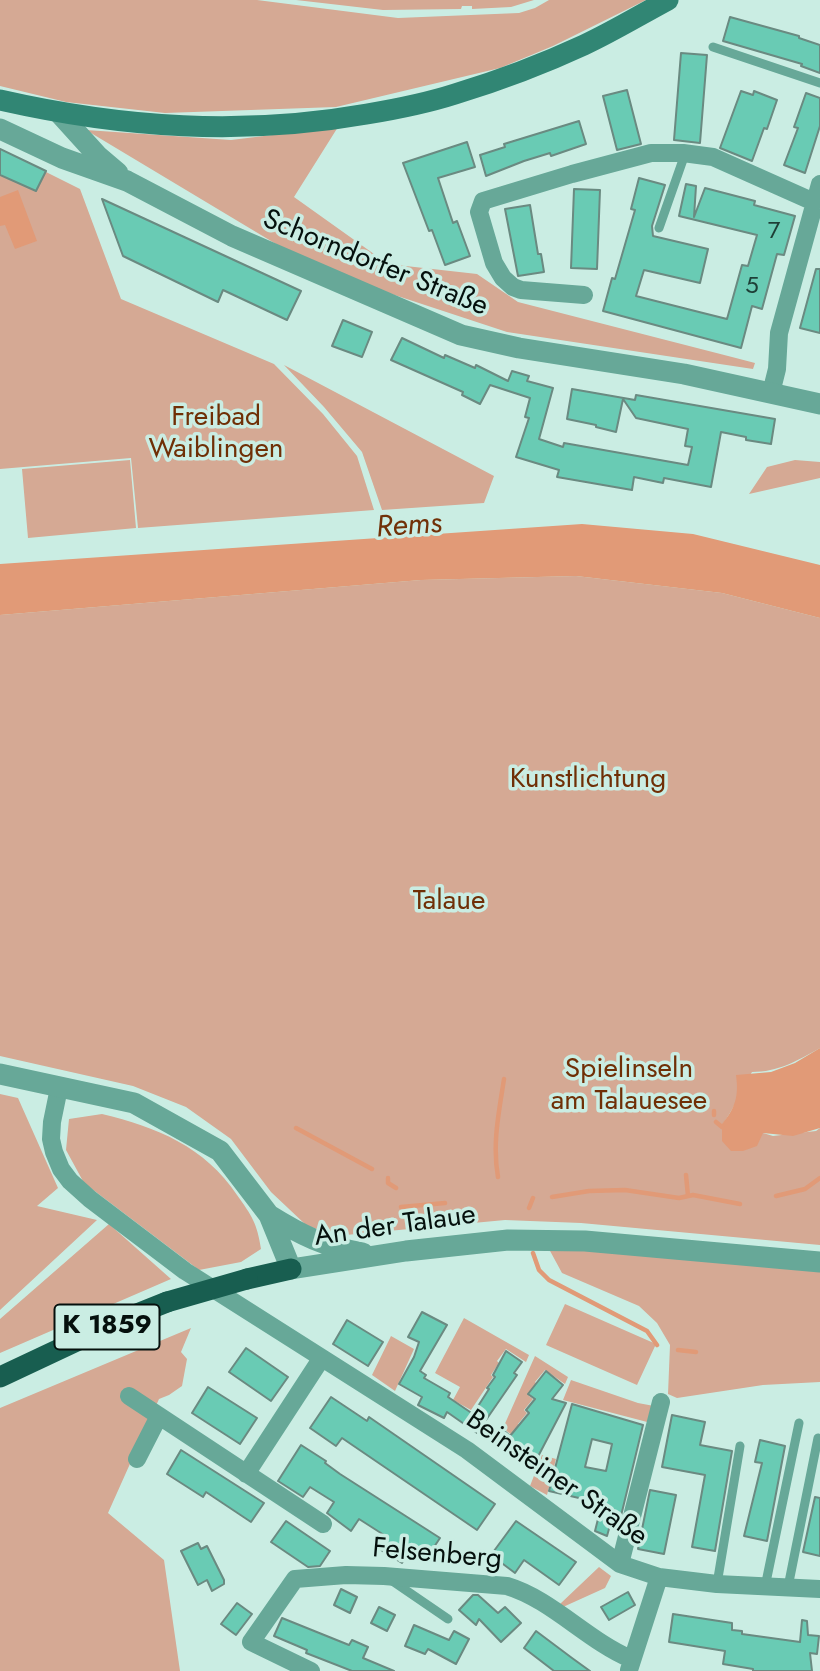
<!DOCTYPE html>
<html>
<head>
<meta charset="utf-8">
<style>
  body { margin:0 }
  canvas { display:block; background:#caede3 }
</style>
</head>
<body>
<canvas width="820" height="1671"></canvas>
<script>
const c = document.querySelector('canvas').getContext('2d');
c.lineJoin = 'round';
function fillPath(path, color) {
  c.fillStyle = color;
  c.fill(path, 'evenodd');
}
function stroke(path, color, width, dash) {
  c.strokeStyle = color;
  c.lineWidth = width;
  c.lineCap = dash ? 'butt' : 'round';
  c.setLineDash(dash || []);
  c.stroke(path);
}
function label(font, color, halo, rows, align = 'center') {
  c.font = font + ' Jost,sans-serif';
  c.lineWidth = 7;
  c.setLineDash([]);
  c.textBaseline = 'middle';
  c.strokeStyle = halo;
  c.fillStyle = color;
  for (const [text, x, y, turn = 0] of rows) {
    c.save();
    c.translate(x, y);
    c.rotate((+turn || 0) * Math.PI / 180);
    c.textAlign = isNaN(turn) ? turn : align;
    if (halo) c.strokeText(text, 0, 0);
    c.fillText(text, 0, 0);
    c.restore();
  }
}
const green = new Path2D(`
  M0,0H257L398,18L519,13L535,8L549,0H646L553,46L500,68L336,107L165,113L66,102L0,86Z
  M296,0H534L511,7L472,9V6H462L461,9L383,10Z
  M338,127L294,197L388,264L477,274L518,302L732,357L755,363L753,369L507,332L349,280L276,244L86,130L231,140Z
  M0,149L80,189L121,299L274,364L323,414L357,456L374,510L138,528L131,458L0,469Z
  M284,365L494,476L484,503L382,510L362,452L324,407Z
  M130,460L136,528L28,538L22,469Z
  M795,460L820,462V478L749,494L767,467Z
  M576,576L722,593L820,618V1048C797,1061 778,1072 752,1072C740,1090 735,1108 722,1125V1141L763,1133L773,1136L816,1131L820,1128V1245L581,1223L505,1220L335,1236L306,1225L271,1192L231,1139L186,1107L133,1086L0,1056V615L421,580Z
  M0,1094L18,1098L58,1188L37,1206L97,1220L0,1310Z
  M102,1114C157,1127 205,1147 237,1195C252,1216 257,1223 261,1249L241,1262L199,1270L84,1183L66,1150L69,1119Z
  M109,1224L171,1279L0,1353V1319Z
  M549,1249L600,1250L820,1272V1382L763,1385L677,1398L668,1394L670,1345L657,1323L639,1306L562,1273Z
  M565,1304L656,1344L637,1385L546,1345Z
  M464,1318L529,1355L526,1362L506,1349L497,1361L499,1363L491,1375L493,1377L471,1410L453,1400L460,1387L435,1373Z
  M191,1328L181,1352L187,1359L182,1386L169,1395L159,1399L108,1513L164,1560L180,1671H0V1408Z
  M391,1336L414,1349L395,1391L372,1375Z
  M535,1356L568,1377L565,1384L545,1370L535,1382L538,1386L529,1396L533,1399L524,1410L527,1413L518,1424L522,1427L514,1437L503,1428Z
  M571,1380L638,1403L654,1406L651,1423L563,1400Z
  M542,1455L556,1459L547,1495L530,1486Z
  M599,1567L611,1576L605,1588L563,1607L560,1604Z`);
const water = new Path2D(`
  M18,190L37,241L15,249L5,225L0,226V197Z
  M582,524L693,534L820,565V618L722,593L576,576L421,580L0,615V564Z
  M820,1048V1128L793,1136L763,1133L757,1146L743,1151H731L722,1141V1124C735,1108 739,1097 736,1075L771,1072L795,1063Z`);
const stream = new Path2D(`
  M714,1115V1111
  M716,1122L722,1127
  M296,1128L372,1169
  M686,1175L688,1196
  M498,1177C492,1144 499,1112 504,1079
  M388,1178V1183L396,1188
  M776,1196L805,1189L820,1178
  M552,1197L589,1191L625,1190L679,1198L693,1195L740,1204
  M401,1207L445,1203
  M529,1208L533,1198
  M533,1253L539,1270L549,1280L647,1331L657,1345
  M678,1350L696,1352`);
const building = new Path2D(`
  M730,17L799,36V38L820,45V73L801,66L802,64L723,41Z
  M681,53L707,55L700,143L674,140Z
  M627,90L641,144L617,150L603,96Z
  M741,91L753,95L754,91L777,100L767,129L764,128L752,161L720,148Z
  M806,93L820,98V126L805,173L784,165L798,128L794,127Z
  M579,121L586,144L551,156L550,153L524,161L486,176L480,155L505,147L504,144Z
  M467,142L475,167L438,178L453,223L457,221L470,256L445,265L432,230L429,231L403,163Z
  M0,149L46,171L36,191L0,175Z
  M639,178L665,185L652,226L653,236L708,249L700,283L644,270L636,296L699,312L727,319L742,265L748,266L757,235L679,216L686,184L696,186L694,217L705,188L755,201L754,205L795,216L784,255L777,254L762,309L752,306L741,348L603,311L612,278L615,279L635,210L631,209Z
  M574,189L600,190L597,269L571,268Z
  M102,199L301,291L287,320L223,290L218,302L123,256Z
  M530,205L538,254H541L544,272L518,276L505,209Z
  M816,269H820V333L800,328Z
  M343,320L372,332L362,357L332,346Z
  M402,338L444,358L445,355L475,368L476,365L508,381L512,371L529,376L527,381L553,388L539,439L563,447L564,443L688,465L692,447L685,446L688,429L636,418L623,399L616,432L596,427V425L567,419L572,389L635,400L636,395L775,419L771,444L746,440V437L721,432L711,487L664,478L663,483L634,477L632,490L557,477L559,470L516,457L529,418L525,417L530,398L490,385L480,404L462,395L463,392L391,360Z
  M422,1312L447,1325L420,1371L426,1375L424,1378L450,1393L448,1397L473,1414L489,1389L487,1388L495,1377L493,1375L506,1351L522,1362L514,1373L517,1375L477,1433L447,1412L444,1418L418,1405L422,1397L399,1384L414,1357L419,1342L408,1337Z
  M347,1320L383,1342L368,1366L333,1344Z
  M246,1348L288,1377L271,1401L229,1372Z
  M546,1371L563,1385L552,1399L566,1403L532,1468L492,1439L501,1428L510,1436L529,1413L526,1410L535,1399L528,1394Z
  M208,1387L257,1418L240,1444L192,1413Z
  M331,1397L367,1421L369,1417L495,1504L477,1530L342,1438L336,1446L310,1428Z
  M572,1404L643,1425L620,1520L612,1518L607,1536L595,1531L599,1515L593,1514L596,1502L549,1491ZM592,1439L612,1444L606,1471L585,1467Z
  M672,1415L705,1422L700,1445L732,1451L715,1551L692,1547L705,1475L662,1467Z
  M760,1440L785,1446L767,1541L744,1536L762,1463L755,1462Z
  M301,1445L326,1461L325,1463L340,1474L440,1538L432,1550L428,1548L422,1559L410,1551L402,1563L376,1547L384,1535L359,1519L351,1531L327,1513L334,1502L310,1487L303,1497L278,1481Z
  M181,1450L264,1503L251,1522L206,1492L203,1497L167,1474Z
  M650,1490L676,1495L664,1554L638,1549Z
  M815,1497L820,1498V1556L803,1552Z
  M286,1521L330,1551L320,1566L308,1567L271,1542Z
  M516,1521L576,1562L559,1585L524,1560L515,1573L491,1555Z
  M198,1543L201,1549L207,1546L224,1580V1584L212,1591L207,1580L198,1585L181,1551Z
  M341,1589L357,1597L350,1613L334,1605Z
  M628,1592L635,1605L609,1620L601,1607Z
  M473,1595H478L498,1613L505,1607L521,1623L501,1642L479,1619L476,1625L459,1610Z
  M237,1603L252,1614L236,1635L221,1624Z
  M379,1607L395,1615L387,1631L371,1623Z
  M673,1614L732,1623V1630L742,1631V1634L800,1642L802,1620L807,1621L808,1635L819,1636L817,1654L810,1653L812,1671H753V1669L723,1664L725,1651L669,1642Z
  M282,1618L349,1645L352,1640L368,1647L363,1658L394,1671H352L306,1653L307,1650L274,1636Z
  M414,1625L449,1640L454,1631L469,1639L456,1664L428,1649L425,1654L405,1646Z
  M536,1631L572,1658L590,1671H554L524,1648Z`);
const service = new Path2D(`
  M713,47L820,83
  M659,228L685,154
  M391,1580L448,1619
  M717,1584L740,1446
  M765,1587L799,1423
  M788,1587L818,1438`);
const minor = new Path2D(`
  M584,295L521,290L513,287L503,278L494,263L479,212L483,201L572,174L651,153H683L713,157L814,202
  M771,393L777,369L779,333L820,184
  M59,1088L52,1122L51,1139L54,1152L61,1169L70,1181L90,1199L185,1271L467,1450L620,1564L659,1577L717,1584L820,1589
  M129,1396L323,1524
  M137,1459L159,1416
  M246,1474L321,1359
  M620,1564L661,1402
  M629,1670L659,1577
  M311,1671L251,1642L295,1579L346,1575L384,1576L507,1586C551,1599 588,1641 631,1659`);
const tertiary = new Path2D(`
  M59,113L98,156L118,173
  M0,129L62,158L127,181L232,236L461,335L519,348L684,374L820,404
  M0,1074L134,1103L220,1151L269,1215L291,1269L406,1251L508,1240L585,1241L820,1262
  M269,1215C301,1235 325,1247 363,1253`);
const secondary = new Path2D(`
  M0,100C123,128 243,136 367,114C397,109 427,103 455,94C498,81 543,64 584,45C612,32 640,15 668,0`);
const trunk = new Path2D(`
  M247,1279L291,1269
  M0,1377L117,1322L167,1302`);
const trunkBridge = new Path2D(`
  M167,1302L247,1279`);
const numberNames = [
  ["7",774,232],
  ["5",752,287]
];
const shields = [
  [107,1327,105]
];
const shieldNames = [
  ["K 1859",107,1327]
];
const streetNames = [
  ["Schorndorfer Straße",375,264,22],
  ["An der Talaue",395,1227,-8],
  ["Beinsteiner Straße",556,1479,35],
  ["Felsenberg",437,1555,5]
];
const parkNames = [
  ["Freibad",216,418],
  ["Waiblingen",216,450],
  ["Kunstlichtung",588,780],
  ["Talaue",449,902],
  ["Spielinseln",629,1070],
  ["am Talauesee",629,1102]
];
const waterNames = [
  ["Rems",409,527,-4]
];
fillPath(green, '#d5a994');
fillPath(water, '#e19a77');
stroke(stream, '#e19a77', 4.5);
fillPath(building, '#69cbb4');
stroke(building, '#6a8a81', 2);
stroke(service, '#67a898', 9);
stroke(minor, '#67a898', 18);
stroke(tertiary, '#67a898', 21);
stroke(secondary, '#318674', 21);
stroke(trunk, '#185e50', 21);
stroke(trunkBridge, '#185e50', 21);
label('24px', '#1e3f37', null, numberNames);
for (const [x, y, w] of shields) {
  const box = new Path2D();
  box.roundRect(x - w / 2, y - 22.5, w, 45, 5);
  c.fillStyle = '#caede3';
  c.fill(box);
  stroke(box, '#05100d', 2);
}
label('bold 26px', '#05100d', null, shieldNames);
label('28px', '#05100d', '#caede3', streetNames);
label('28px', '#6f2f06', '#caede3', parkNames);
label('italic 30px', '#713108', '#caede3', waterNames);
</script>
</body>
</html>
